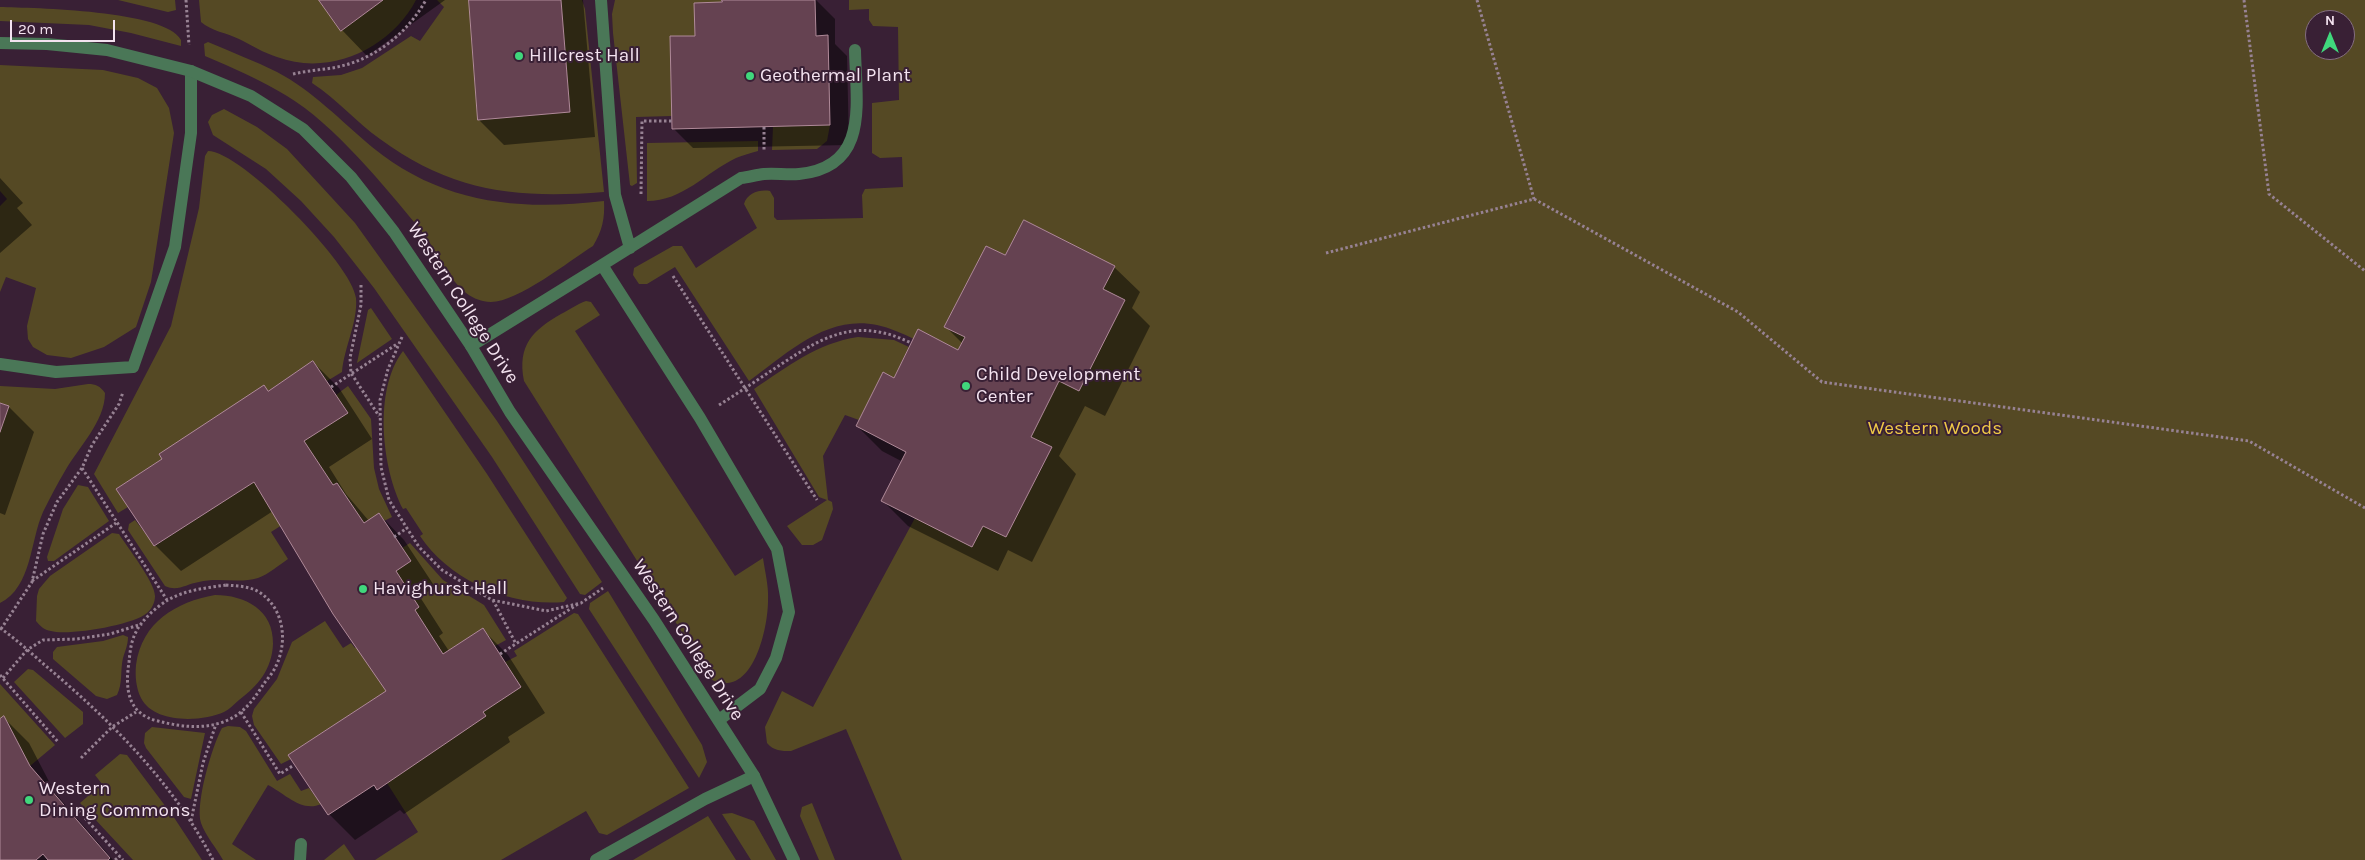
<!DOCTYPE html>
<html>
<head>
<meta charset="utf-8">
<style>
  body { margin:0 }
  #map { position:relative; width:2365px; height:860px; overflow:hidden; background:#392035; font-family:Karla,sans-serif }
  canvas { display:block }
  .north { position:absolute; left:2305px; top:10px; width:50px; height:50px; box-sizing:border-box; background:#392035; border:1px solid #846e80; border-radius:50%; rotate:0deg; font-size:14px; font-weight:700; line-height:20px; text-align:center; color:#f4e3f0 }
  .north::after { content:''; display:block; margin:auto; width:18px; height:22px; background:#40d77c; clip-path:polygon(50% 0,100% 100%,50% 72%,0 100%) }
  .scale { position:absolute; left:10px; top:20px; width:105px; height:22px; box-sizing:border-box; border:2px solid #f4e3f0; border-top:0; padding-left:6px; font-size:15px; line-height:18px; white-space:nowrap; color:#f4e3f0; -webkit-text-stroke:4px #392035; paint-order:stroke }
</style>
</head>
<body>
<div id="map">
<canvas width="2365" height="860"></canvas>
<div class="north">N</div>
<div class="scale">20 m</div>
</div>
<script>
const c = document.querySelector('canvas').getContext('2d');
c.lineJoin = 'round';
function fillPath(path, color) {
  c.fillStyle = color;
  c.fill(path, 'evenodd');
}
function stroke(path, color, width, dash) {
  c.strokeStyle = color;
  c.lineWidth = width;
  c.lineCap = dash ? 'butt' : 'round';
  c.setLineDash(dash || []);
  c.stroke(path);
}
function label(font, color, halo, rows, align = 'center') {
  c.font = font + ' Karla,sans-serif';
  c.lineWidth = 4;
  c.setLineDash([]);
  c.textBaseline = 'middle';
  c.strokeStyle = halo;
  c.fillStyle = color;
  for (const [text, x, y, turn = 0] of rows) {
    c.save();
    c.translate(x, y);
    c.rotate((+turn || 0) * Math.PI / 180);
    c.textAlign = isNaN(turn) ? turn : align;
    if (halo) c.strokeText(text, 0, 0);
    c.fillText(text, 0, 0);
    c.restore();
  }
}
const green = new Path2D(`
  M118,0H175L176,10L168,12Z
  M199,0H319L341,31L383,0H416C391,48 330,77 277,57C264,53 251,45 239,39C227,33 211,31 201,22Z
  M437,0H469L478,120L570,112L561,0H582L585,9L604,192C517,199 452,192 380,139C356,122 338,100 312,83L313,77L341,75L362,68L411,36L420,41L444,7Z
  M615,0H722L695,36H670L672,116L636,117L637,183L632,186L630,185L613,33L612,14Z
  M849,0H2365V860H902L846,729L791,751C781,751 774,751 767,743L765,727L782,691L813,707L915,518L983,526L1006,537L1052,448L1031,437L1059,381L1079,391L1125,300L1103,289L1115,266L1024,220L1005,255L986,246L944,327L965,337L958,350L918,329L914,339C902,333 890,328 877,325C827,314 786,354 749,381L675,267L647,284H639L633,275L634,268L673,246H682L696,268L757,228L744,204C747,193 760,189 770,191L774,198V217L777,220L863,218L862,195L865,189L903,187L902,157L880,158L872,153V103L899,100L898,27L873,26L869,20V9L849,10ZM2315,20H2345V50H2315Z
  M0,7C33,8 166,10 181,40V46L131,33L89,25L0,21Z
  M208,42C231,52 255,61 277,72C313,91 341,121 372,147C442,204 519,211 604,201C605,219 602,231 593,246C569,261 518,302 491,302C454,301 441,254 420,229C385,187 334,124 287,96C261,80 233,68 205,56L204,44Z
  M0,65L103,70L138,78L157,88L169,108L174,133L151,282L136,327L104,347L71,358L47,355L33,347L28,339L27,326L36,288L6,277L0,292V206L7,199L0,191Z
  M224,109L257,127L287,149L355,223L497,421L602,582L585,595L580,594L492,457L374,288L334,237L301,201L266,169L213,135L208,122L212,115Z
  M830,125L827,141L817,149L772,150L773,126Z
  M758,141V151C751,153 743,155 736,158C705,173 683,201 647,201V143Z
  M208,151C241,151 353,265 356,298C358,322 344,348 342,372L327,381L313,361L268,391L159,454L162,459L116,489L128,507L118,513L94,474L171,326L199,208L205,156Z
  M586,301L591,302L600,315L575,331L735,576L763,558C765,572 769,587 768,601C768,628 753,699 712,680L524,381C517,345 533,330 561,314C569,310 577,304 586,301Z
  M371,308L392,339L357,363L368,310Z
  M858,337L894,340L909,347L894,378L883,372L859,420L845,415L823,456L828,500L832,502L833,509L822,540L813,545H802L787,526L827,500L819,497L754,389C787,367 817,343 858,337Z
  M403,351L487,474L567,598L564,602C511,607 450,581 420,536L423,534L406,508L403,509C382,469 373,390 403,351Z
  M88,384C96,384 100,386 105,393C105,422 78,448 65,471C57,484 50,498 43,512C30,541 32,587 0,603V432L9,406L0,403V386L55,389Z
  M348,386L371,419L374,468L379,489L392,517L384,521L379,513L364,523L337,483L333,485L304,441L348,413L336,395Z
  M254,482L282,525L271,532L288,559C279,565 269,574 258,578C239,584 218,577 199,582C186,584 178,592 165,586L128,530L129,524L135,520L155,546Z
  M78,485L88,487L109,521L54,561H48L47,557L63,509Z
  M112,533L119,534C127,547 155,582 155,596C155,602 152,609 147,613C134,625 68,636 51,631C44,630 40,626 36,621L37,596L39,589L50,576Z
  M410,543L443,580L484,605L506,640L495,646L483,628L443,654L415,610L419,607L396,571L411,561L402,548Z
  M608,591L702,745L707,762L699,778L589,609L590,603Z
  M215,595C245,595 274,610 273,644C272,669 258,686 239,700C234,704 230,709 224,712C202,722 154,724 141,698C136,688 135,676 136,665C142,622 176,602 215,595Z
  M574,613L578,614L689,788L607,835L599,833L586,811L501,860H375L418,832L387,783L486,716L483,712L521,687L505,662L517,656L514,651Z
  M325,621L343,648L351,643L355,648L357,647L386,691L288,755L291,759L281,764L254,725L252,716L254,709L277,679L292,642Z
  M123,635L128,637C128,645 125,651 123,658C120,671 123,683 117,695L107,699L96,696L53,659V652L57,647L103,641Z
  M28,669L33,670L83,712V724L65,738L14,682Z
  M0,684L55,745L30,766L4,717L0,719Z
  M228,726L240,727L246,731L277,781L290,774L301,791L309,788L321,804C302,813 284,793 268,785L232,844L256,860H223C217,849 205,835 201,823C195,804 212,746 222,728Z
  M152,727L205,733L191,799L184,797L146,748L144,743L145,733Z
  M120,754L127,755L175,819L202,860H133L80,803L102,784L95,775Z
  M812,803L835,860H819L800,816L802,807Z
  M732,813L754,821L776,860H751L722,814Z
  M708,816L736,860H633Z
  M344,844L355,860H324Z`);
const shadow = new Path2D(`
  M321,0H445L367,56L342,30Z
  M471,0H583L595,137L504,145L479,120Z
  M724,0H816L835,19V44L847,56L849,145L693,148L673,128L696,37L724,4Z
  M0,178L23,203L17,208L32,225L0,253Z
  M1006,257L1114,267L1140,292L1132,308L1150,326L1105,416L1085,406L1059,456L1076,474L1032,562L1008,550L998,571L908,526L883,501L903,462L882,451L857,426L894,379L959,351L963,344L946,327Z
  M313,362L339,388L372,439L329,467L346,494L369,521L379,514L404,540L435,587L420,597L443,633L439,636L449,651L483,630L508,655L545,713L508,737L510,742L404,814L400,810L355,840L329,814L289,755L388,691L273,511L181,571L155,545L118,490Z
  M0,404L9,407L34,432L5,515L0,513Z
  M4,718L29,743L55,793L113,860H0V721Z`);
const building = new Path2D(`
  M319,0H383L341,31Z
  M469,0H561L570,112L478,120Z
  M722,0H815L816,36L828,35L830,125L672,129L670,36H695L694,3L722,2Z
  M1024,220L1115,266L1103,289L1125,300L1079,391L1059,381L1031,437L1052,447L1006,537L983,526L972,547L881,501L906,452L856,426L883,372L894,378L918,329L958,350L965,337L944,327L986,246L1005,255Z
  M313,361L348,413L304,441L333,485L337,483L364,523L379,513L411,561L396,571L419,607L415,610L443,654L483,628L521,687L483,712L486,716L377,790L374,785L328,815L288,755L386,691L333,614L254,482L154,546L116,489L162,459L159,454L264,385L268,391Z
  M0,403L9,406L0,432Z
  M4,716L30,766L110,858L108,860H48L43,854L36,860H0V719Z`);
const path = new Path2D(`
  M186,0L189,45
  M1477,0L1534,199
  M2244,0L2269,194L2365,271
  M293,74C306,71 319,70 332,68C373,61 406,35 426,0
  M764,127V151
  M641,194L642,121H672
  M1326,253L1534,199L1738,312L1822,382L2249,441L2365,508
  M673,276L817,500
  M361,285V305L350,358L351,373L379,416
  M402,337L388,369L380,400L381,467L389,500L419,547L442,570L492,600L546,611L581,603L603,588
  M331,387L397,344
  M719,405C740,392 760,378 780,365C825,335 858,317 911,343
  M82,468L167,600
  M394,537L407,528
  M32,581L116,523
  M226,585C237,586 249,586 259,592C284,608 288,641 276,666C273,673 267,679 263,685C254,699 244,713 228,720C206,730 181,727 158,721C127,714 125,688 129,662C130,652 131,641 136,632C141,621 156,607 168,600C185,590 206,588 226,585Z
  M493,600L516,644
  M0,628C19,641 36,658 53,672C116,726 175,786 213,860
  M1,629L32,582L43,534L57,502L82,468L92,445L119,404L123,392
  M500,654L578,604
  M0,675L59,743
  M3,678L27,650L43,640L77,639L110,634L142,624
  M241,712L280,774L294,765
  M81,758L112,727L136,712
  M75,807L123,860
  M191,821L203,763L216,724
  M115,860L120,856`);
const service = new Path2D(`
  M601,0L615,195L630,248
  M602,265L741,178C749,177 756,175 764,174C775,173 787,175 799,174C870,167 856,103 855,50
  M471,346L602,265L700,418L777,549L789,612L776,658L760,689L719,720
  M0,364L56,372L133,367L175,247L191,133V71
  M300,860L301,844
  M596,860L705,799L754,776`);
const tertiary = new Path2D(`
  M0,43L47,44L107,50L191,71L251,96L303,129L351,177L394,232L471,346L510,412L654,620L754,776L794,860`);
const markers = [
  [519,56,5,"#40d77c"],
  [750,76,5,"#40d77c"],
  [966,386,5,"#40d77c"],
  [363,589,5,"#40d77c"],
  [29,800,5,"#40d77c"]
];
const poiNames = [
  ["Hillcrest Hall",529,56],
  ["Geothermal Plant",760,76],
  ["Child Development",976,375],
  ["Center",976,397],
  ["Havighurst Hall",373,589],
  ["Western",39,789],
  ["Dining Commons",39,811]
];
const streetNames = [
  ["Western College Drive",463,303,57],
  ["Western College Drive",688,640,57]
];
const parkNames = [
  ["Western Woods",1935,429]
];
fillPath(green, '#554924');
fillPath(shadow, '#0007');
fillPath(building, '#654251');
stroke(building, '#b08a99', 1);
stroke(path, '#978293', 3, [2.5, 2.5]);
stroke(service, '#4a7757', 12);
stroke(tertiary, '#4a7757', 12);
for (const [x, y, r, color] of markers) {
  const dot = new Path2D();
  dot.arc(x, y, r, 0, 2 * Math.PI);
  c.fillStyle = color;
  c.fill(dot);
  stroke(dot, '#392035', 2);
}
label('19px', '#f4e3f0', '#392035', poiNames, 'left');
label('19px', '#f4e3f0', '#392035', streetNames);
label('19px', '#efc947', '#392035', parkNames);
</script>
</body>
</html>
